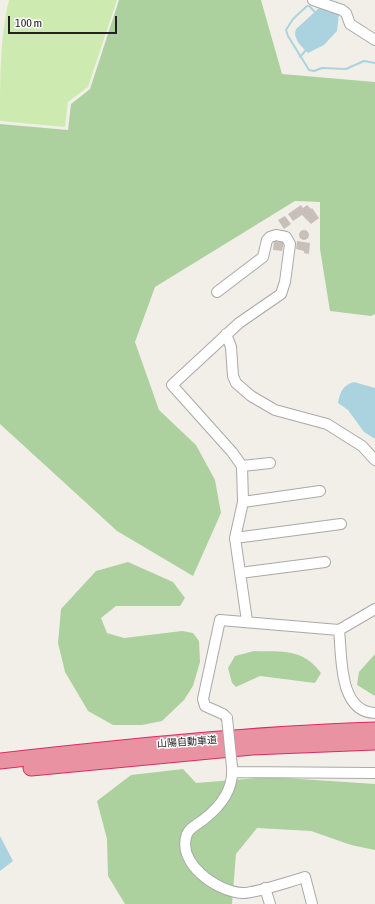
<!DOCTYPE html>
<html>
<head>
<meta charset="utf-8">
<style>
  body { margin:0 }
  #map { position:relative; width:375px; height:904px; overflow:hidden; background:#f2efe9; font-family:"Asap Condensed",sans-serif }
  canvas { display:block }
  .scale { position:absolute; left:8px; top:16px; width:109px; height:18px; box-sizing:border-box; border:2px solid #222; border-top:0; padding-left:5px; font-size:12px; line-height:14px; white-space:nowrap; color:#222; -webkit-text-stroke:3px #fff; paint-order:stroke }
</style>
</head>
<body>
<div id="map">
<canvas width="375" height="904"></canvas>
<div class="scale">100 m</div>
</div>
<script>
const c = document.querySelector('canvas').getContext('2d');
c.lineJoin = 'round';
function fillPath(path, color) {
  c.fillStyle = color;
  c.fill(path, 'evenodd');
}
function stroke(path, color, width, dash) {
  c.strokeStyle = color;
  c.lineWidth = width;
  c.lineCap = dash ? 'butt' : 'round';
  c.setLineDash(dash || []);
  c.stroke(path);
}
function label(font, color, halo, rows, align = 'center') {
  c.font = font + ' "Asap Condensed","Noto Sans JP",sans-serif';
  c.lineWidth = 3;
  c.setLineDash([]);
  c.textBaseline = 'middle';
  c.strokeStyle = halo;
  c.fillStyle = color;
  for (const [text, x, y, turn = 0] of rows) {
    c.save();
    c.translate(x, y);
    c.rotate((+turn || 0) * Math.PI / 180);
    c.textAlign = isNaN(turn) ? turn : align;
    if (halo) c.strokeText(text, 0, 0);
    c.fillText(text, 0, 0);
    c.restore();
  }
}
const grass = new Path2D(`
  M9,0H117L88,87L68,102L65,127L0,121C0,83 0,35 9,0Z`);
const forest = new Path2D(`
  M119,0H261L282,74L375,82V314L371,316L330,311L320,249V202L295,201L155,287L135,342L159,410L196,445L215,480L221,513L193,576L117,531L0,424V124L68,130L71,104L90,89Z
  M128,562L173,582L185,598L180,606H116L101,618L107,633L124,638L182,631L193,633L199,641L200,662L193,686L184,700L162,721L142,725H113L88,711L65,672L58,643L61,609L96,571Z
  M254,651C282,652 303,648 321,673L315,683L260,676L236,687L232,683L228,668L235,656Z
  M375,654V696L357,685L359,672Z
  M183,769L196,783L270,777L375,784V850L351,845L311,831L257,828L236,854L232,904H125L108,876L107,839L97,801L131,775Z`);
const water = new Path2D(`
  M319,6L339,14L337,31L324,45L308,53C302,47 292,38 296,29L318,9Z
  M354,382L375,388V439L364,432L348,410L338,403C340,392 343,385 354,382Z
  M0,836L13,861L0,871Z`);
const stream = new Path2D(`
  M307,6L293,19L286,30L288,36L309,70L314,71L322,68L346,69L364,61L375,63
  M309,6L316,13
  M300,57L306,50`);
const building = new Path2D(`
  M301,205L303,208L307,205L311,209L312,208L319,218L311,224L302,215L293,221L288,214Z
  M285,216L291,224L284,229L278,220Z
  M299 235a5 5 0 1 1 10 0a5 5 0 1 1-10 0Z
  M274,241L284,242L282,251L273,250Z
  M297,241L310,243L309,254L304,253V251L296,249Z`);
const minor = new Path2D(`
  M313,0L342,10L346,13L350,24L375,40
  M217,292L263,257L267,240L270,237L276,235L286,237L290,244L285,282L281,294L239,323L172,385L232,452L242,466L243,502L235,538L247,621
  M226,334L231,347L233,376L236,383L251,396L275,410L327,424L362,446L375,460
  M242,466L270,463
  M243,502L320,491
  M235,538L341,524
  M240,573L325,562
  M339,630C342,655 338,712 375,713
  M227,718L223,714L205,706L203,699L220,620L339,630L375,609
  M232,767C234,790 220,807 203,820C198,824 189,828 187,834C176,863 217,892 243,893C256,893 291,881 305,877L312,904
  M233,772L375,773
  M265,888L270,904`);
const highway = new Path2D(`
  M0,761C125,747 250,734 375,730
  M31,768L252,747L375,742`);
const minorBridge = new Path2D(`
  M227,718L232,767`);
const streetNames = [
  ["山陽自動車道",187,742,-4]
];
fillPath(grass, '#cdebb0');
fillPath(forest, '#add19e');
fillPath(water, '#aad3df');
stroke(stream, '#aad3df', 2);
fillPath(building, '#c7bfb8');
stroke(minor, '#a9a9a9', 12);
stroke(highway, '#dc2a67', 17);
stroke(minor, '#fff', 10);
stroke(highway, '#e892a2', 15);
stroke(minorBridge, '#a9a9a9', 12, []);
stroke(minorBridge, '#fff', 10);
label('10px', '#222', '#fff', streetNames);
</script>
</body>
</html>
